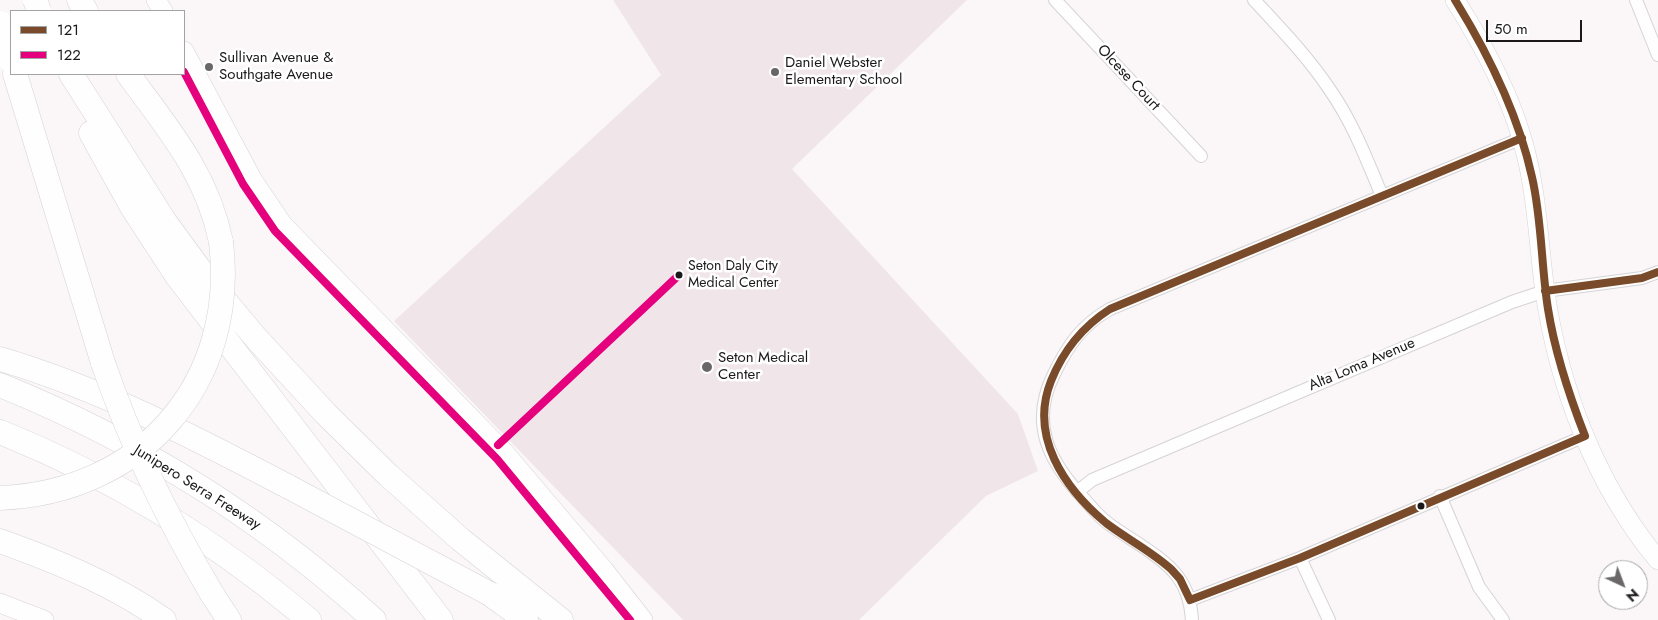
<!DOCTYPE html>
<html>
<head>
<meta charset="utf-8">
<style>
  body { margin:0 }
  #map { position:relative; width:1658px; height:620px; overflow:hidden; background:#fbf7f9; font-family:Jost,sans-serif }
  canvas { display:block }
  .legend { position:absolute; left:10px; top:10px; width:175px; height:65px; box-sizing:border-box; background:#fff; border:1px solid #a4a3a3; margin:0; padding:6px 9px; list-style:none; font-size:15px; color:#1b1919 }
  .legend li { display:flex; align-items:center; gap:10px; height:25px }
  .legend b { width:25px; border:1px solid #a4a3a3 }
  .north { position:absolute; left:1598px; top:560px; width:50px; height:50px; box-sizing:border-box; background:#fff; border:1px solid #a4a3a3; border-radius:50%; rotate:137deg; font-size:14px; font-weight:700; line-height:20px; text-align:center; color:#1b1919 }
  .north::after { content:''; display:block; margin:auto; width:18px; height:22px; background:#696767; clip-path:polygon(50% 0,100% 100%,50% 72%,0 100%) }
  .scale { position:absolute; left:1486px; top:20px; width:96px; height:22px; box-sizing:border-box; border:2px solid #1b1919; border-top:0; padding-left:6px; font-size:15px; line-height:18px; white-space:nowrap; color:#1b1919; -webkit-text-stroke:4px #fff; paint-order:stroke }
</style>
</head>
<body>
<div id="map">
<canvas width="1658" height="620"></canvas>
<ul class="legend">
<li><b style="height:6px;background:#7a4b2a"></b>121</li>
<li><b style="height:6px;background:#e5007d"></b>122</li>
</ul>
<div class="north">N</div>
<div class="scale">50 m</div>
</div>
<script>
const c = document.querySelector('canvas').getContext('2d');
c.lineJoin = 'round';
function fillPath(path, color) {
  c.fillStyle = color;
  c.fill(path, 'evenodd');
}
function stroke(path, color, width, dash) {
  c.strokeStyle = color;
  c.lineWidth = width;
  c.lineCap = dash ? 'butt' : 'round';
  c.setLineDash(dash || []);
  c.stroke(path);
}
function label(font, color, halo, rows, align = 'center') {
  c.font = font + ' Jost,sans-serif';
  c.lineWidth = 5;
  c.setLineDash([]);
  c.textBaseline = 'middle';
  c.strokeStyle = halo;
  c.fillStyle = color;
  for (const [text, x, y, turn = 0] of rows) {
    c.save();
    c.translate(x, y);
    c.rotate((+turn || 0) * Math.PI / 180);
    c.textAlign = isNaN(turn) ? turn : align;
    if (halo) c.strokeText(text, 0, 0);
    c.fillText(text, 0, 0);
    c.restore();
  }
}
const built = new Path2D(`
  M613,0H967L792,169L1018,414L1038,471L986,496L859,620H683L394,321L661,75Z`);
const street = new Path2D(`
  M1055,0L1201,156
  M1254,0C1281,29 1308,57 1330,90C1353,123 1367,160 1382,196
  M1636,0L1658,55
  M1077,492L1092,480L1512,302L1545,291L1642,278L1658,272
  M1440,496L1479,587L1503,620
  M1300,558L1329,620
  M1190,600L1300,558L1585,436
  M1192,620C1191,604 1188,590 1178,577C1164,557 1129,539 1109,524C1100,518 1092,508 1085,500C1049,462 1029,424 1054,374C1068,345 1082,325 1110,309L1522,138`);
const secondary = new Path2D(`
  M156,0L163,11
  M1455,0C1482,43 1508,90 1522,139C1537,189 1538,240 1545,292C1559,388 1596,485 1658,560
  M184,51L252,179L283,225L504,452L604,570L643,620
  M0,603L44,620`);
const highway = new Path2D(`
  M79,0L86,11
  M15,74L103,363
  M71,74L165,222L209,282L256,338L326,414L388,475L460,539L561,620
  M128,74C168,129 207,173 221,242
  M91,133L132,207L177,276L441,620
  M0,359C102,389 195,438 289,487
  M0,385C138,441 264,519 374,620
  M0,432C112,477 217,542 309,620
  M0,541C58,562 113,584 164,620
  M212,594L229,620
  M490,594L526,620`);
const highwayBridge = new Path2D(`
  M35,0L39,11
  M0,23L11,61
  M103,363C131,444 168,520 212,594
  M289,487L490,594
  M0,498C141,493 238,383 221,242`);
const bus1 = new Path2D(`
  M1455,0C1489,55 1518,113 1532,177C1542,220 1541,265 1548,309C1555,353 1569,395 1585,436
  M1545,291L1642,278L1658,272
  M1190,600L1180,579L1171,569C1151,551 1127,539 1106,523C1064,488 1029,436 1051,381C1063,351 1082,327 1110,309L1522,138
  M1190,600L1300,558L1585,436`);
const bus2 = new Path2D(`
  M184,72L243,184L275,231L497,459L630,620
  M498,445L679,275`);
const markers = [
  [209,67,5,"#696767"],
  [775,72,5,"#696767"],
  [679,275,4.5,"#1b1919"],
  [707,367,6,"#696767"],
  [1421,506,4.5,"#1b1919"]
];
const busNames = [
  ["Seton Daly City",688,267],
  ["Medical Center",688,284]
];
const poiNames = [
  ["Sullivan Avenue &",219,58],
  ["Southgate Avenue",219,75],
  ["Daniel Webster",785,63],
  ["Elementary School",785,80],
  ["Seton Medical",718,358],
  ["Center",718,375]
];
const streetNames = [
  ["Olcese Court",1128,78,47],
  ["Alta Loma Avenue",1362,365,-23],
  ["Junipero Serra Freeway",197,488,32]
];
fillPath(built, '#f0e6ea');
stroke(street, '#d6d3d4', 14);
stroke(secondary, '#d6d3d4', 20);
stroke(highway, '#d6d3d4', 25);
stroke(street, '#fefefe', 12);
stroke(secondary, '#fefefe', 19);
stroke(highway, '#fefefe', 24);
stroke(highwayBridge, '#d6d3d4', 25, []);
stroke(highwayBridge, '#fefefe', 24);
stroke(bus1, '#7a4b2a', 8);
stroke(bus2, '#e5007d', 8);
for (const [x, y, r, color] of markers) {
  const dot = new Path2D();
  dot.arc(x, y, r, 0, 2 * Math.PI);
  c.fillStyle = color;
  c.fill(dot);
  stroke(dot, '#fff', 2);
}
label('14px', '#1b1919', '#fff', busNames, 'left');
label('15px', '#1b1919', '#fff', poiNames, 'left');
label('15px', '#1b1919', '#fff', streetNames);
</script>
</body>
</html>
